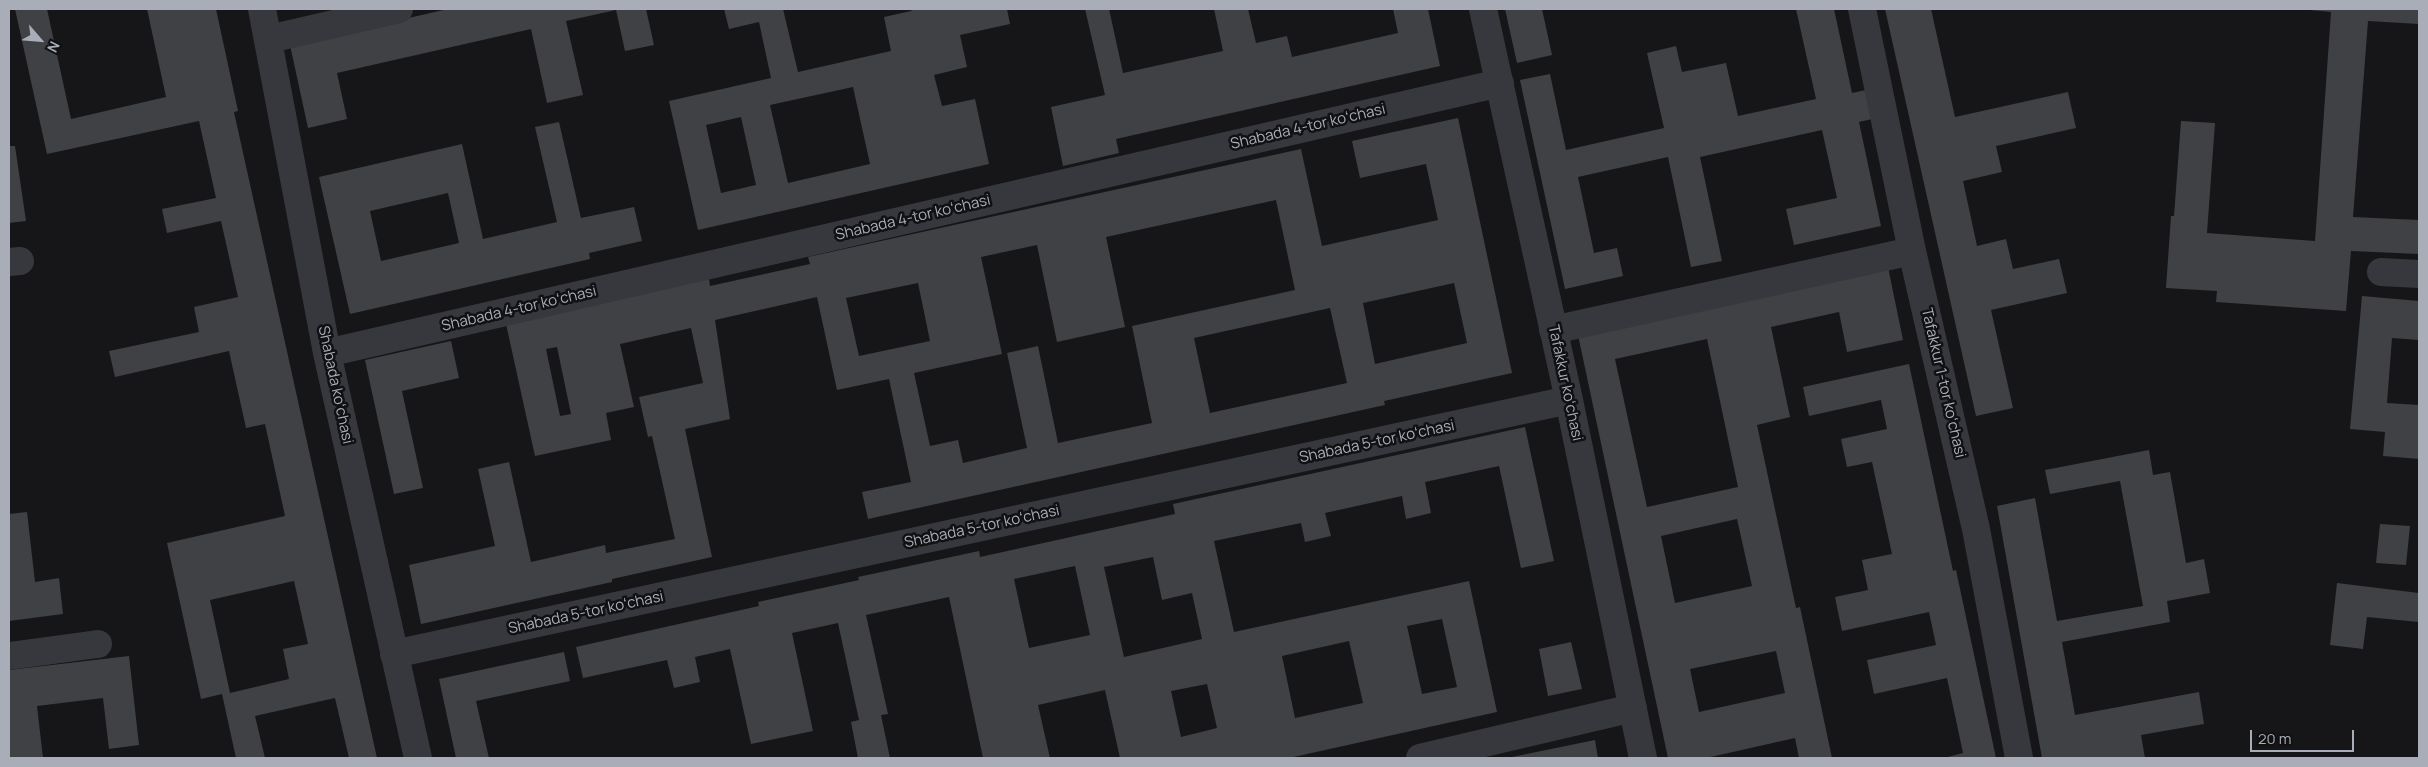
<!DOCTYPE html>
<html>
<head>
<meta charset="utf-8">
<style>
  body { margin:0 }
  #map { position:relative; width:2428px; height:767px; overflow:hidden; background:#161618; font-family:Manrope,sans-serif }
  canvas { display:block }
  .frame { position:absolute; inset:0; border:10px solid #a8adb8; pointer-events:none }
  .north { position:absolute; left:15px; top:15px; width:50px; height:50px; -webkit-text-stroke:4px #111113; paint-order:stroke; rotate:117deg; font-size:14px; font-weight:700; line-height:20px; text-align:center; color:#a8adb8 }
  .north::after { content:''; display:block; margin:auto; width:18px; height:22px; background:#a8adb8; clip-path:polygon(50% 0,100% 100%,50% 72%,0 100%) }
  .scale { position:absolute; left:2250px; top:730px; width:104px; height:22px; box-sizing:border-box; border:2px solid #a8adb8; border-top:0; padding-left:6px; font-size:15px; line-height:18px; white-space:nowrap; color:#a8adb8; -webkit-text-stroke:4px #111113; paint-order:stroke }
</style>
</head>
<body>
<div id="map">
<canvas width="2428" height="767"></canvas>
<div class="frame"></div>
<div class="north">N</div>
<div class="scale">20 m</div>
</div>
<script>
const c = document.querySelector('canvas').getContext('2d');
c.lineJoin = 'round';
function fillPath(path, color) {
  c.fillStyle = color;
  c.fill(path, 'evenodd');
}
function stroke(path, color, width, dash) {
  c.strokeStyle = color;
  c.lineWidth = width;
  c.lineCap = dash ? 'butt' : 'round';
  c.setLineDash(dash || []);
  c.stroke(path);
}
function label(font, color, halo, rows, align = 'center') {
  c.font = font + ' Manrope,sans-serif';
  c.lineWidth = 5;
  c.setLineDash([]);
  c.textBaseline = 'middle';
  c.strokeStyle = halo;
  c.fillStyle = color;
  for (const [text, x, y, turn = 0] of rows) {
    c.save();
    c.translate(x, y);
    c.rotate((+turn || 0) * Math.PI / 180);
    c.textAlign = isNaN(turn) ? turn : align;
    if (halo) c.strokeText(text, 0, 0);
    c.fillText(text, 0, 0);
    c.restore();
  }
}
const building = new Path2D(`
  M15,9H47L71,119L166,97L147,9H216L238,111L234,112L377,758H349L335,698L255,716L265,758H236L222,694L201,699L167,543L285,516L265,424L246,428L229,351L115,377L109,351L199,332L194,307L238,297L221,221L167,233L162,209L216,198L199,121L47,154ZM294,581L308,644L283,649L289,679L230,693L210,600Z
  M448,9H646L654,45L625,51L616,10L566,21L583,95L547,103L531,29L337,73L347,119L308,128L290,45Z
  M724,9H783L798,72L891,51L884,17L911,11L913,9H1007L1010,24L960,35L967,67L934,75L942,106L975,99L989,164L698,230L669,101L771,78L759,22L729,29ZM853,87L870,164L788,183L770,105ZM741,117L756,185L721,193L706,125Z
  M1085,9H1109L1123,73L1223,51L1214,9H1248L1256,43L1287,36L1292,57L1398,33L1393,9H1428L1440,66L1116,139L1119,153L1063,166L1051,107L1105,95Z
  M1505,9H1542L1552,55L1517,63Z
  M1796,9H1834L1852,93L1866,90L1872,119L1859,122L1881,226L1794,245L1786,209L1837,198L1822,130L1700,157L1722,261L1691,267L1668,157L1578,177L1594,253L1617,248L1623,276L1565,289L1520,80L1550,74L1566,150L1664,128L1647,53L1676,46L1682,72L1726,63L1738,116L1816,99Z
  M1885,9H1931L1955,117L2068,92L2076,128L1996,146L2002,172L1963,181L1977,246L2006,239L2013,269L2059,259L2067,293L1991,310L2013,408L1976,416Z
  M2300,9H2419V24L2368,21L2353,217L2419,220V254L2351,251L2346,311L2216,302L2217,291L2166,288L2171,216H2174L2181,121L2215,123L2207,233L2315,241L2331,12Z
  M1458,118L1512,373L1384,401L1385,405L868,519L862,492L911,482L889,379L837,390L817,297L715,320L730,419L685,429L712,557L612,579V582L421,624L409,565L495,546L478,469L509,462L531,562L605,545L606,553L675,539L652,436L648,437L639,397L703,383L691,328L620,344L634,407L606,413L611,440L535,456L506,324L709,279L710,286L810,264L808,257L1301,149L1322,246L1438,220L1426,164L1360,178L1352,141ZM1276,200L1295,290L1132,326L1152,423L1058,443L1038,346L1007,353L1027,448L963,463L958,440L930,446L914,373L1002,354L981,257L1037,245L1057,342L1125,327L1106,237ZM918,283L930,341L859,356L846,298ZM1454,283L1467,343L1375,364L1363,303ZM1330,308L1347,383L1210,413L1194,338ZM557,347L571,414L560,416L546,349Z
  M559,122L581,218L634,207L642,241L589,253L590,259L350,314L319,177L462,144L483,239L557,222L535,127ZM448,193L459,243L381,261L370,211Z
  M9,146H15L26,221L9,223Z
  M1888,267L1903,340L1847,352L1839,312L1771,327L1790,417L1757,425L1796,608L1800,607L1832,758H1799L1795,738L1706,758H1668L1578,335ZM1707,339L1738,487L1647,507L1615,359ZM1737,519L1752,586L1675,603L1661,536ZM1776,651L1785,693L1699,712L1690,669Z
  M2362,296L2419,301V340L2392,338L2387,403L2419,405V459L2383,456L2385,432L2350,429Z
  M451,341L459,378L402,391L423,488L394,494L365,360Z
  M1909,364L1953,571L1956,570L1996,758H1944L1963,753L1947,678L1874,694L1867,660L1936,645L1929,612L1842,631L1835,597L1868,590L1862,560L1892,554L1872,462L1847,467L1841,439L1887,429L1881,400L1809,416L1803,387Z
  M1525,427L1554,561L1521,568L1499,466L1425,482L1431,513L1406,519L1402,496L1325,513L1331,536L1305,542L1301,523L1214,541L1234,632L1469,581L1497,712L1289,758H1120L1105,690L1038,705L1050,758H983L949,597L866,615L888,714L881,715L890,758H858L851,722L859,720L838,623L792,633L813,731L751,744L730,649L695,657L700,682L674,688L667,660L583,678L576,647L759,606L758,602L859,580L858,577L979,551L980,557L1175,514L1173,504ZM1153,557L1162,600L1192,593L1202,639L1124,657L1104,567ZM1075,566L1090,635L1029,648L1014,579ZM1442,619L1457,687L1422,694L1407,626ZM1349,641L1363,703L1295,718L1282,656ZM1207,684L1217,728L1181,737L1171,691Z
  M2149,450L2153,475L2170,472L2186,563L2204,559L2210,593L2167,601L2170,622L2062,642L2075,715L2199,692L2204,724L2141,735L2145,758H2042L1997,506L2035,498L2057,621L2143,606L2120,481L2050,494L2045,470Z
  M27,512L35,582L59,578L63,614L9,621V514Z
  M2380,524L2410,526L2406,565L2376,563Z
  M2337,583L2419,593V622L2367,617L2363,649L2330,645Z
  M1571,642L1582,689L1548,696L1539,649Z
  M564,652L570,681L476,701L489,758H456L439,679Z
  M129,656L139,745L109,749L103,698L37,706L43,758H9V670Z
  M1595,740L1598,758H1512V757Z`);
const minor = new Path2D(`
  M262,9L327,353L418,758
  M1483,9L1569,400L1643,758
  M1862,9L1912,251L1976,529L2019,758
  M269,39L399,9
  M9,262L20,261
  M2381,272L2419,274
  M1553,330L1912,251
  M327,353L1500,83
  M394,654L1569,400
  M9,656L98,644
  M1420,758L1633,708`);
const streetNames = [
  ["Shabada 4-tor koʻchasi",1308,127,-13],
  ["Shabada 4-tor koʻchasi",913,218,-13],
  ["Shabada 4-tor koʻchasi",519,309,-13],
  ["Tafakkur koʻchasi",1565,383,78],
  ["Tafakkur 1-tor koʻchasi",1943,383,77],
  ["Shabada koʻchasi",335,385,78],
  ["Shabada 5-tor koʻchasi",1377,442,-12],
  ["Shabada 5-tor koʻchasi",982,527,-12],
  ["Shabada 5-tor koʻchasi",586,613,-12]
];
fillPath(building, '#404145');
stroke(minor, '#37383d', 28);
label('15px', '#a8adb8', '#111113', streetNames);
</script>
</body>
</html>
